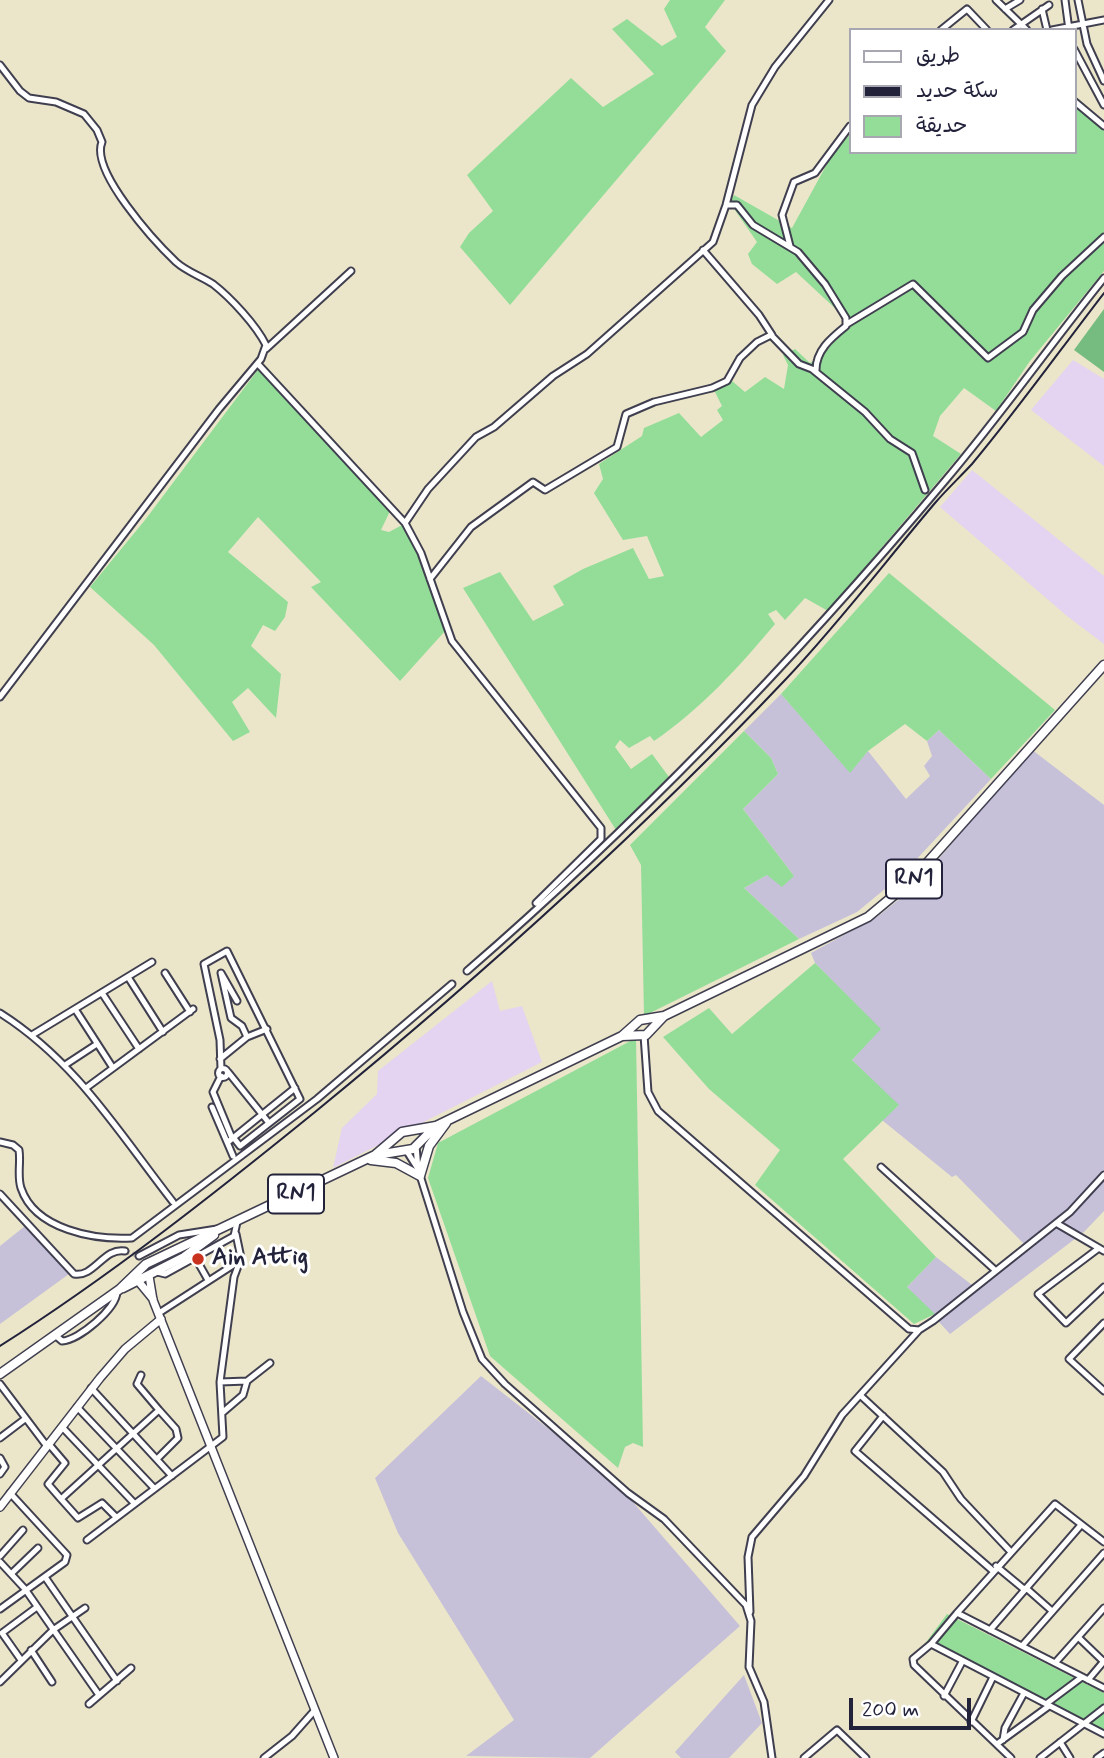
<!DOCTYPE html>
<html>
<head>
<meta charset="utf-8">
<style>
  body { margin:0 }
  #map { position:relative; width:1104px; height:1758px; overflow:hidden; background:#ebe6c9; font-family:Mynerve,"Playpen Sans Arabic",sans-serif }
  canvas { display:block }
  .legend { position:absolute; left:849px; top:28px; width:228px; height:126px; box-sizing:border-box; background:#fff; border:2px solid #a7a7b1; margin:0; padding:9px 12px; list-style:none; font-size:21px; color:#22223b }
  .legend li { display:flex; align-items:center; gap:14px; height:35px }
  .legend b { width:35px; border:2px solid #a7a7b1 }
  .scale { position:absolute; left:849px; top:1698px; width:122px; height:32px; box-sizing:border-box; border:4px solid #22223b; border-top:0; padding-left:9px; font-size:21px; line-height:24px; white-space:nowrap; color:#22223b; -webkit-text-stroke:5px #fff; paint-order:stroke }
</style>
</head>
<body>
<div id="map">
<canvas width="1104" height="1758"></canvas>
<ul class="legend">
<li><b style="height:9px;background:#fff"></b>طريق</li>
<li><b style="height:9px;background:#22223b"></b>سكة حديد</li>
<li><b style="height:19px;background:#93dd98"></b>حديقة</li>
</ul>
<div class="scale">200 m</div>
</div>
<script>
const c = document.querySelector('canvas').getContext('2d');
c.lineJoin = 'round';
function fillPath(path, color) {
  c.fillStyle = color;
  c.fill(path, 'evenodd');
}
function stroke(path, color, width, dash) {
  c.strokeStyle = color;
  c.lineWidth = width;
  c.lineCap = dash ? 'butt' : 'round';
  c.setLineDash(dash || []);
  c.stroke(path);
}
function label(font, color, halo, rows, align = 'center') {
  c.font = font + ' Mynerve,sans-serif';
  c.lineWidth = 6;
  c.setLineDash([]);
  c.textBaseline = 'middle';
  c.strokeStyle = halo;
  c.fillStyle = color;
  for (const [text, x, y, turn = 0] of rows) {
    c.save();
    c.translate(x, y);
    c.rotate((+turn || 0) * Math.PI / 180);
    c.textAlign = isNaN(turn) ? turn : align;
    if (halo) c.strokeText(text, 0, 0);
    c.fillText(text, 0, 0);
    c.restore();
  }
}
const built = new Path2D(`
  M1073,360L1104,379V466L1031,410Z
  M972,470L1104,576V644L1067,616L940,507Z
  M492,981L500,1011L522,1006L542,1062L333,1168L342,1128L377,1094L378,1071Z`);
const industrial = new Path2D(`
  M781,694L850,772L868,751L906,799L930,776L924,766L932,756L927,741L939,730L991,779L902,875L857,912L799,939L744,888L767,875L794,876L743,809L778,774L771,758L744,731Z
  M1031,749L1104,805V1211L1084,1232L950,1334L907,1287L936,1257L972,1285L1024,1244L956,1175L952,1177L882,1120L898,1106L852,1060L880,1029L815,963L811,953L877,917L917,885Z
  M25,1226L69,1274L0,1324V1246Z
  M481,1376L613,1479L740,1626L590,1758L466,1756L514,1720L398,1533L375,1478Z
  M744,1675L762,1723L729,1758H681L675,1752Z`);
const green = new Path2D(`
  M670,0H725L705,27L726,51L510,305L460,247L469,233L493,211L467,175L571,78L603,107L654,74L612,29L627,19L662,46L677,37L664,9Z
  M1074,101L1104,128V271L1030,361L996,411L964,388L940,416L933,436L961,454L828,611L805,598L785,620L776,610L768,614L775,624C739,667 701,709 654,741L650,736L629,748L620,740L615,747L631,769L652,754L669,777L616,830L463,588L500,572L533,621L564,605L553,586L583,569L633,548L649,579L664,576L647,536L623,540L594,493L603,479L599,464L642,436L644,428L679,413L701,437L723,420L717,410L722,406L714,390L732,381L745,392L765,377L784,389L788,365L783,355L795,349L810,363C827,352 837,337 852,324L796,272L777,284L752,264L748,254L757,242L730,203L734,195L792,228L833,153L850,134V152H1074Z
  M260,367L390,511L381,530L389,532L404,524L421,561L445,631L400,681L311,587L321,582L258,517L228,552L288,602L285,617L275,631L263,625L251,646L281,674L276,718L248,688L232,702L250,732L233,741L154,645L90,587L145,520Z
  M889,573L1055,710L991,779L939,730L927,741L905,724L868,751L850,773L781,694Z
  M744,731L771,758L778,774L743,809L794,876L782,887L767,875L744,888L799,939L644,1016L641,865L630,845Z
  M815,963L881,1029L852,1060L899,1105L843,1159L936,1257L907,1287L935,1314L914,1324L755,1185L780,1150L709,1089L663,1037L709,1008L732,1034Z
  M636,1038L643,1447L633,1443L625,1447L618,1468L490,1356L428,1178L438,1143Z
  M947,1614L1104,1693V1737L924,1645Z`);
const forest = new Path2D(`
  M1104,309V372L1074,350Z`);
const streetTunnel = new Path2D(`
  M125,1251L139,1256`);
const street = new Path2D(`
  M996,0L1027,30
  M1065,0L1069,30
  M1078,0L1087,44L1104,81
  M1005,9L1020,0
  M1042,9L1047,30
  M941,30L967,9L987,30
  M1013,30L1049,5
  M1052,30L1104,20
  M1074,49L1104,105
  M0,65L20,91L29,98L56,102L84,114L97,130L102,142C90,171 155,242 176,262C187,272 201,276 213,284C231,298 256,325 266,345L261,359L219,409L0,697
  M1074,101L1104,126
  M726,205H737L753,225L798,252L825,284L846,318V326C831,338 815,351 816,372
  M790,246L782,215L794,182L815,173L850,126
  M703,250L759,315L772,335
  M847,324L913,284L988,358L1023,332L1033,310L1062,276L1104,237
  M266,349L351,271
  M258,364L405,523L421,553L452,641L601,828V839L536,903
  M405,523L428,489L476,437L494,427L553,376L587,354L713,242L726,205L752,105L775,67L829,0
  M430,579L471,527L533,482L545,490L617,447L626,414L654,402L712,388L727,381L740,358L757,342L771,335L799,364L812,369L865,412L890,439L912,453L925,490
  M467,971C640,821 797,657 944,482C1000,416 1050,345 1104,278
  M165,973L190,1012
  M128,977L163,1032
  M102,993L139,1049
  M237,1001L221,973L231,1018L242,1026L247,1037
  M75,1009L113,1068
  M0,1013C76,1061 119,1133 173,1202
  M32,1035L152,962
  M644,1035L648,1092L658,1111L909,1329L919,1330L933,1321L1070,1212L1104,1175
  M220,1059L247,1037L267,1029
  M65,1065L97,1044
  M218.5 1073a4.5 4.5 0 1 1 9 0a4.5 4.5 0 1 1-9 0Z
  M221,1069L220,1040L204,964L227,951L300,1099L240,1146L233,1137
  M228,1072L269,1123
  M221,1076L213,1092L232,1138
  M86,1088L193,1009
  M212,1107L233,1156
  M0,1142L13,1145L19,1150C21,1162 17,1176 21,1188C35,1230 95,1240 132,1238L317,1099L452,984
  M228,1142L295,1088
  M416,1146L418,1169L463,1312L482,1359L505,1384L628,1493L664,1519L746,1605L751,1621L749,1667L764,1702L772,1758
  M406,1150L418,1169
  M881,1167L995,1270
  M0,1194L74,1274C94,1278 104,1247 125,1251
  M1056,1223L1104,1251
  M1099,1248L1038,1294L1066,1323L1104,1287
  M139,1256L179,1235L217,1229
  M195,1257L208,1280
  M157,1272L165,1274L234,1236L237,1222
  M159,1313L241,1260
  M1104,1323L1069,1359L1104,1391
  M55,1335L62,1341C79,1340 116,1309 117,1292
  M220,1382L247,1381L270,1363
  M0,1384L46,1445
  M91,1388L172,1476
  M860,1395L943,1472L961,1499L1010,1551
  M77,1407L154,1488
  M222,1413L243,1395L247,1381
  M883,1416L855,1451L992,1570
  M63,1428L134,1503
  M0,1438L25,1419
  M48,1443L65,1463L48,1484L61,1499L159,1410L137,1384L141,1375
  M0,1458L5,1467L0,1474
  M157,1459L178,1438L176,1429L159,1410
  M61,1499L78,1518L102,1503L116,1517
  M87,1540L223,1437L220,1382L234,1277L241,1258L236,1234
  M1104,1542L1055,1504L957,1613L1104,1688
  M0,1556L23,1530
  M0,1562L25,1589L99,1695
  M996,1566L1025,1590
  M11,1574L38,1548
  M45,1577L117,1681
  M1026,1588L1052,1611
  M0,1609L65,1562L67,1555L10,1493
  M750,1612L748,1557L752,1537L804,1476L842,1415L919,1330
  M957,1613L931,1644L1104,1734
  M990,1630L1081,1525
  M1078,1637L1104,1662
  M931,1644L913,1659L914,1665L1011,1758
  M1022,1646L1104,1553
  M31,1650L52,1682
  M21,1660L2,1633L37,1607
  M1055,1663L1104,1608
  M1088,1680L1104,1661
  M0,1682L53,1630L85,1608
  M944,1696L962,1662
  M89,1704L131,1668
  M1046,1704L1082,1677
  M971,1722L993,1677
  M1003,1740L1005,1728L1024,1693
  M1060,1742L1070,1758
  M997,1744L1049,1706
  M264,1758L292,1736L315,1710
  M804,1758L837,1730L866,1758
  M1040,1758L1104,1708
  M1097,1758L1104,1753`);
const secondary = new Path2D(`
  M149,1276L153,1300L334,1758
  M139,1282L153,1299
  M0,1507L100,1378L125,1349L161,1319`);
const primary = new Path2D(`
  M622,1036L640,1020L664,1016
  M377,1155L413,1149L436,1126
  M371,1160L396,1163L420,1176L429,1146L446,1123
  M123,1288L184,1257L214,1235
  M0,1374L120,1289L146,1264L375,1155L402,1132L436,1126L622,1036L646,1035L664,1016L868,917L910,882L1104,665`);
const rail = new Path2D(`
  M0,1346C110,1276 214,1194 315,1112C480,977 639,834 786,679C839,623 885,562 935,503C947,489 960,477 972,464C1018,409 1060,350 1104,293`);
const markers = [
  [198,1259,7,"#c8321e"]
];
const shields = [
  [914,879,56],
  [296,1194,56]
];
const shieldNames = [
  ["RN1",914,879],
  ["RN1",296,1194]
];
const poiNames = [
  ["Ain Attig",212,1259]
];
fillPath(built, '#e4d3f1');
fillPath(industrial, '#c6c0d9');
fillPath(green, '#93dd98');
fillPath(forest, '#76bc80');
stroke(streetTunnel, '#c3bfad', 5, [5, 2.5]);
stroke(street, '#403f50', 9);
stroke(secondary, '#403f50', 10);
stroke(primary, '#403f50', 11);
stroke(street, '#fff', 5);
stroke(secondary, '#fff', 7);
stroke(primary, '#fff', 8);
stroke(rail, '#22223b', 2);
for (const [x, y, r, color] of markers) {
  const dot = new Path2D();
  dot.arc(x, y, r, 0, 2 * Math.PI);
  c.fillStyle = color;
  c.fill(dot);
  stroke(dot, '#fff', 2.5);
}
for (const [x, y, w] of shields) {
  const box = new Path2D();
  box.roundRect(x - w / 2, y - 19.5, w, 39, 5);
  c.fillStyle = '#fff';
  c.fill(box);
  stroke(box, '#22223b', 2);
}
label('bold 23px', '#22223b', null, shieldNames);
label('bold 24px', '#22223b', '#fff', poiNames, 'left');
</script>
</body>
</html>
